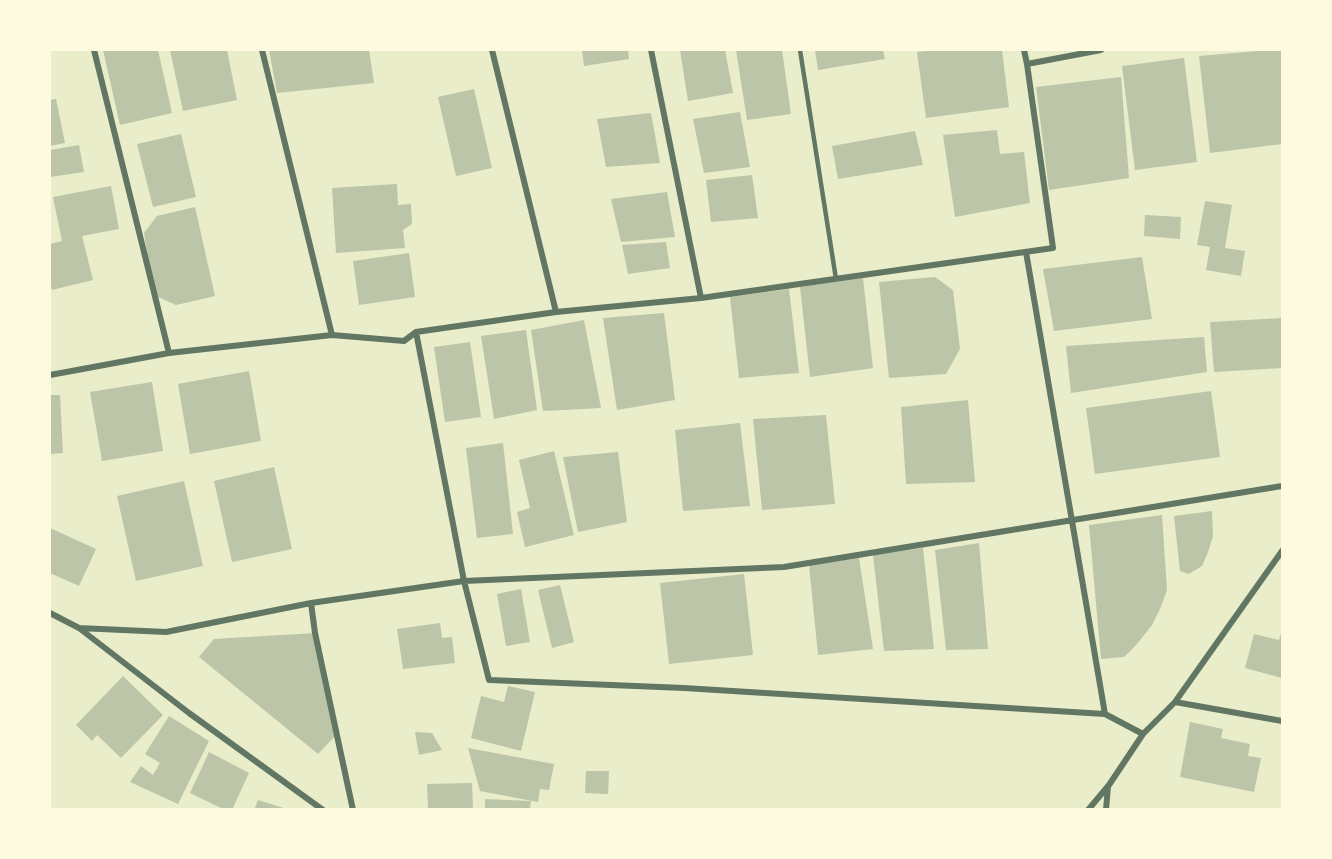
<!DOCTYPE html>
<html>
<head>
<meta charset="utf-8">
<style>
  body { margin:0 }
  #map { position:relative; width:1332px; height:859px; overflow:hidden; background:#e9edc9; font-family:Overpass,sans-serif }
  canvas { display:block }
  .frame { position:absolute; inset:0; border:51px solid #fefae0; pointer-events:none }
</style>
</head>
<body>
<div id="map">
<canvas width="1332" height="859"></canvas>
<div class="frame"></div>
</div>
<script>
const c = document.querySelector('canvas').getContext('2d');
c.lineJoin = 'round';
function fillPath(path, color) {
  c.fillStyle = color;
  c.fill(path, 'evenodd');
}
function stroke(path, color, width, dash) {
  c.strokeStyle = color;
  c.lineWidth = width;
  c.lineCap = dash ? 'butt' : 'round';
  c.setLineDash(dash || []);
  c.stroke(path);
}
const building = new Path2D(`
  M103,50H158L172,113L120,125Z
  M170,50H227L237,100L183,111Z
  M269,50H369L374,83L277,93Z
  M582,50H628L629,59L584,66Z
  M680,50H725L733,93L688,101Z
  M736,50H782L791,114L747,120Z
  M815,50H883L885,59L818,70Z
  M937,50H1002L1009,107L926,118L917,52Z
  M1270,50H1282V144L1210,153L1199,56Z
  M1184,58L1197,162L1135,170L1122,66Z
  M1121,77L1129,178L1049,190L1036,87Z
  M474,89L492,168L456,176L438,97Z
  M56,99L65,143L50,146V100Z
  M740,112L750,167L704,173L693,119Z
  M651,113L660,163L606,167L597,119Z
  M997,130L1000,154L1024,152L1030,203L955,217L943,135Z
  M915,131L923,165L838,179L832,146Z
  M181,134L196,197L153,207L137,144Z
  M79,145L84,172L50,177V150Z
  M752,175L758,218L711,222L706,180Z
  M397,184L398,205L411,204L412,224L403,230L405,248L336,253L332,188Z
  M111,186L119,229L82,236L93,280L52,290L50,281V244L62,241L53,197Z
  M667,192L675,237L621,242L611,199Z
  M1205,201L1232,205L1225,248L1245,251L1241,276L1206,270L1210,247L1197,245Z
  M195,207L215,296L176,305L154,295L144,233L157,216Z
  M1145,215L1181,217L1180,239L1144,236Z
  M666,242L670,268L628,274L622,245Z
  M409,253L415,297L359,305L353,261Z
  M1142,257L1152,319L1054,331L1043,269Z
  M935,277L953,290L960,349L946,374L889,378L879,282Z
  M863,278L873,368L810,377L800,287Z
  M789,289L799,373L739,378L730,297Z
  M664,313L675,400L617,410L603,318Z
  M1282,318V368L1214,372L1210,322Z
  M584,320L601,408L543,411L531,330Z
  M526,330L537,410L494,419L481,336Z
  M1204,337L1207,372L1071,393L1066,346Z
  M470,342L481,417L445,422L434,347Z
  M249,371L261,441L190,454L178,384Z
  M152,382L163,451L102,461L90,392Z
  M1211,391L1220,457L1095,474L1086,408Z
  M50,395H60L63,453L50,454Z
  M968,400L975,482L906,484L901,407Z
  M826,415L835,504L762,510L753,419Z
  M740,423L750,506L683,511L675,430Z
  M503,443L513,534L477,538L466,448Z
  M554,451L574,535L525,547L517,512L530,508L519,460Z
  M618,452L627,522L578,532L563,457Z
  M274,467L292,549L232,562L214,481Z
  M184,481L203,566L136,581L117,496Z
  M1212,511L1213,536L1208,552L1202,566L1189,574L1180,571L1174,516Z
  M1162,515L1167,590L1160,609L1152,625L1137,644L1124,657L1101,659L1089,525Z
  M50,528L96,549L79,586L50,573Z
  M979,543L988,649L946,650L935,550Z
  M923,548L934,649L884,651L873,555Z
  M859,558L873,649L818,655L809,565Z
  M744,574L753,655L669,664L660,583Z
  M560,585L574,642L552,648L538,590Z
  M521,589L530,642L506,646L497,594Z
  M440,623L442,638L452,637L455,663L403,669L397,629Z
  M1282,630V678L1245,668L1254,634L1279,640Z
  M315,633L337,734L318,754L199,657L214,639Z
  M123,676L163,715L121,758L97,735L92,741L76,725Z
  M508,686L535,692L521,751L471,738L481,696L504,702Z
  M169,716L209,741L178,804L130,782L141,766L153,775L160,763L145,754Z
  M1190,722L1223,729L1221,738L1250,744L1248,756L1261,758L1254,792L1180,777Z
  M415,732L432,733L442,750L419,755Z
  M468,748L554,764L549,790L540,789L538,802L480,791Z
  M209,752L249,773L232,810H225L190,793Z
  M586,771H609L608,794L585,793Z
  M472,783L473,810H428L427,784Z
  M485,799L531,801L530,810H485Z
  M258,800L287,809V810H254Z`);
const service = new Path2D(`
  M800,50L836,279`);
const minor = new Path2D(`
  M94,50L169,353L332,335L404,341L416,332L556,312L701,298L1053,248L1027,64L1024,50
  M262,50L332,335
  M492,50L556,312
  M651,50L701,298
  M1027,64L1101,50
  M1026,252L1105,714
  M416,332L464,581L489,680L684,688L1105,714L1143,734
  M50,375L169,353
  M311,603L315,633L353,810
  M50,613L79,628L189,713L323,810
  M79,628L166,632L311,603L464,581L784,567L1282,486
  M1175,702L1282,721
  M1088,810L1109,785L1143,734L1175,702L1282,551
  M1106,810L1108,786`);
fillPath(building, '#bcc5a7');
stroke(service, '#617663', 4.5);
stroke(minor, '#617663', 6);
</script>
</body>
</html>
